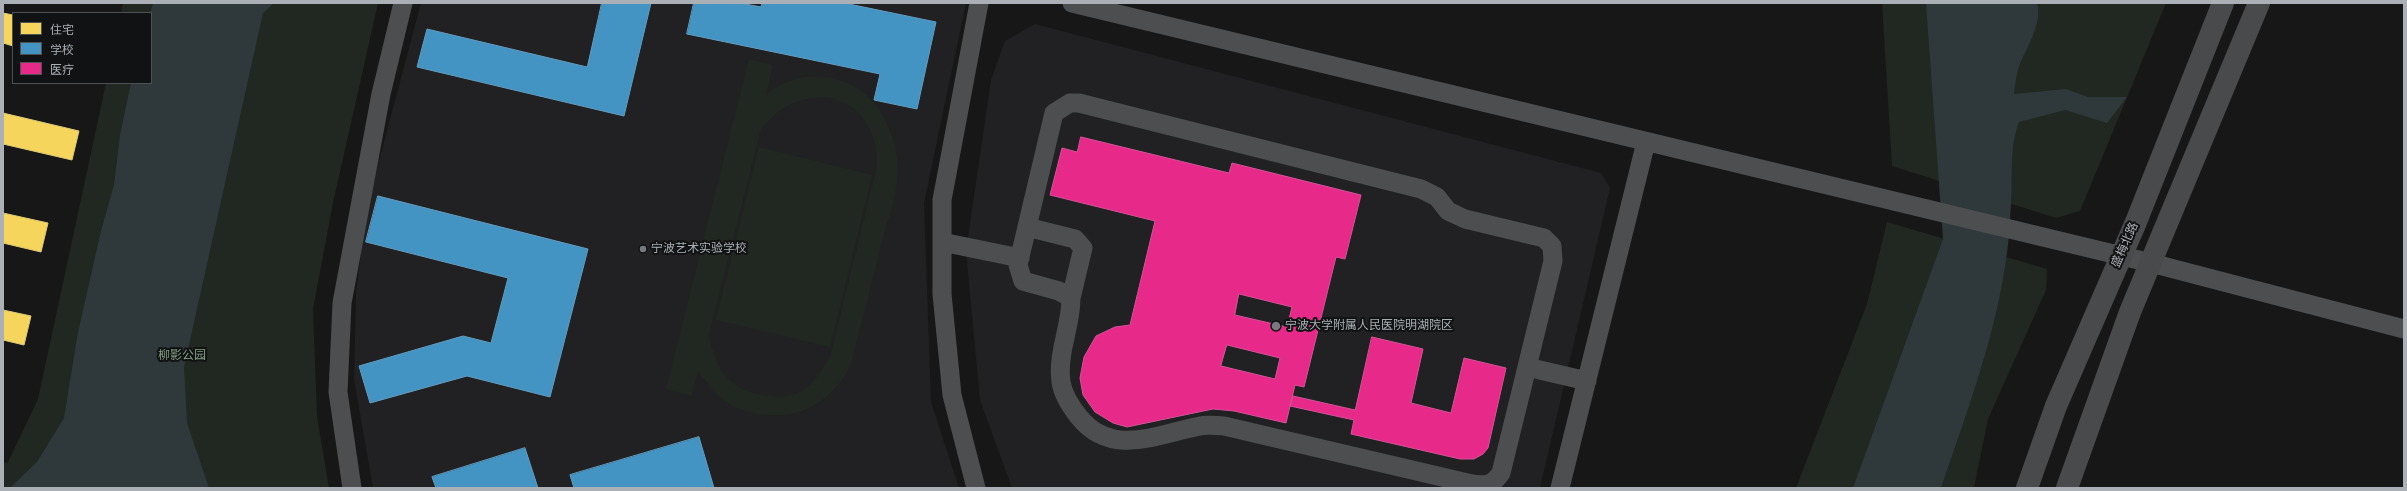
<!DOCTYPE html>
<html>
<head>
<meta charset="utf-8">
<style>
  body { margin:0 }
  #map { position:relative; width:2407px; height:491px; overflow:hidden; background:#171717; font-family:"Fira Sans","Noto Sans SC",sans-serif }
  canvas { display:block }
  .frame { position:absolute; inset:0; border:4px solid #aab0b6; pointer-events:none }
  .legend { position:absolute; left:12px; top:12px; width:140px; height:72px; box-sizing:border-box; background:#111213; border:1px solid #4e5154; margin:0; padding:5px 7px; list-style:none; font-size:12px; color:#aab0b6 }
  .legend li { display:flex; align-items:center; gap:8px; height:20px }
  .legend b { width:20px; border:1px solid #4e5154 }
</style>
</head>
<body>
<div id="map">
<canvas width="2407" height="491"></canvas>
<div class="frame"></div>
<ul class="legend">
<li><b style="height:11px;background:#f6d55c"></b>住宅</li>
<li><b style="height:11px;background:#4393c3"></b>学校</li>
<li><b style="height:11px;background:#e7298a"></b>医疗</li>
</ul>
</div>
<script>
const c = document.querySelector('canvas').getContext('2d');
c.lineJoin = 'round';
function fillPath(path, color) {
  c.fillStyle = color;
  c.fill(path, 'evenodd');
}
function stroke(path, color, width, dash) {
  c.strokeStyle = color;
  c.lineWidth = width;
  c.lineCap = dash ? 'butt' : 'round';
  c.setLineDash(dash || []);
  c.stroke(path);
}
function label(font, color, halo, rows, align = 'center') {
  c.font = font + ' "Fira Sans","Noto Sans SC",sans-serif';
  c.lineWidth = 4;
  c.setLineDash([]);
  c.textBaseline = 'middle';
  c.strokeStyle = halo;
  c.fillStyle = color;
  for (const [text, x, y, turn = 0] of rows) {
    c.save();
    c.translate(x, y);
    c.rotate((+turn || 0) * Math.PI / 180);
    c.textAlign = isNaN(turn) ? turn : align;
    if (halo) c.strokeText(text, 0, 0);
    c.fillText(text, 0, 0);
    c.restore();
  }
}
const built = new Path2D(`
  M421,3H966L924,203L931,402L959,488H373L354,379L356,293L367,206Z
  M1035,24L1601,173L1610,188L1540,488H1012L980,400L966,251L991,80L1005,41Z`);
const green = new Path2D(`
  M123,3H378L333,203L313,309L317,416L329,488H3V463L8,462L38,399L106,83H151V13H121Z
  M1882,3H2166L2080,211L2056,218L1892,166Z
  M749,59L773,65L766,95C787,77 813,72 839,80C877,90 897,133 898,170C898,194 888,218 882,241C872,283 861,325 850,367C831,402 800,421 759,414C747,412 735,408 725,401C714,393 706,381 698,371L692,396L666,389ZM826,97C862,104 877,130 877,166L830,357C823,368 815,382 803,390C784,402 750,396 733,383C718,371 712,352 709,334L761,129C779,107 797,98 826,97Z
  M759,147L872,175L830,347L716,320Z
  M1887,222L2047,269L2046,290L1988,419L1974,488H1796L1867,304Z`);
const water = new Path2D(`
  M153,3H274L263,13L184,367L187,423L209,488H10L37,462L64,418L78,332L101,231L114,185L120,135L131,83H151L150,13Z
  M1926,3H2037C2043,25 2025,49 2018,69C2016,77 2015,86 2014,94L2066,89L2088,97H2127L2107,123L2065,110L2019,122C2009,148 2013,175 2011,203C2010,222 2009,241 2006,260C1995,338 1966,414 1941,488H1853L1943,239Z`);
const homes = new Path2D(`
  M3,13L13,15V46L3,43Z
  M3,113L79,131L72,160L3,144Z
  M3,213L48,223L41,252L3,243Z
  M3,310L31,316L24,345L3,340Z`);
const schools = new Path2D(`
  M602,3H651L624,116L417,67L427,29L587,67Z
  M694,3H740L761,7L762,3H844L936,22L917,109L874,100L880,74L687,34Z
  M378,196L588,249L550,397L467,376L370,403L359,366L463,336L491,343L508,278L366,242Z
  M699,437L714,488H574L570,475Z
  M525,448L538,488H436L432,477Z`);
const health = new Path2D(`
  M1081,137L1229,173L1232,163L1361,195L1345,259L1336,257L1304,387L1295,385L1286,423L1234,411L1213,409L1127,427L1113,423L1095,412L1083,395L1080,378L1084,357L1096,336L1115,327L1130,325L1155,221L1050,195L1062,148L1077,152ZM1239,294L1292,307L1287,327L1235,315ZM1227,345L1280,358L1275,379L1221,366Z
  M1372,337L1423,349L1411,403L1451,413L1464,358L1506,368L1488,448L1483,454L1474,459H1460L1351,434L1354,420L1290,406L1293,396L1355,410Z`);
const minor = new Path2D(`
  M1072,3L2151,263L2404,329
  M1070,103H1079L1421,189L1437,197L1448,211L1465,219L1544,238L1552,246L1553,261L1501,473C1493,485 1486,486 1472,484L1224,426C1216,426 1208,424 1200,426C1158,434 1112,458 1079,417C1071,407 1063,395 1061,382C1057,353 1071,327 1071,298L1059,291L1023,281L1018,265L1054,113Z
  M1027,227L1075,239L1083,248L1071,298
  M942,242L1020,258
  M1527,367L1587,381
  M352,488L338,392L342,303L381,94L403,3
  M976,488L952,395L942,294V200L979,3
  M1560,488L1646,142`);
const major = new Path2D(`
  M2027,488L2056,406L2136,222L2223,3
  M2067,488L2130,312L2259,3`);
const markers = [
  [643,249,4,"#777a7e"],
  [1276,326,5,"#777a7e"]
];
const streetNames = [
  ["盛梅北路",2125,245,-66]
];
const poiNames = [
  ["宁波艺术实验学校",651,249],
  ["宁波大学附属人民医院明湖院区",1285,326]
];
const parkNames = [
  ["柳影公园",182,356]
];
fillPath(built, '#212123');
fillPath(green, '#212721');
fillPath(water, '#2f383b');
fillPath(homes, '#f6d55c');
stroke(homes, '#dfca77', 1);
fillPath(schools, '#4393c3');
stroke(schools, '#629cbf', 1);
fillPath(health, '#e7298a');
stroke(health, '#d55297', 1);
stroke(minor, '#4c4e50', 19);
stroke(major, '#494a4c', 22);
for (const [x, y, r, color] of markers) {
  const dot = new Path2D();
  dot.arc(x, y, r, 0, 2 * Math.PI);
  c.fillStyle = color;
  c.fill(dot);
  stroke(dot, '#111213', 1.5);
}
label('12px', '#aab0b6', '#111213', streetNames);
label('12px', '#aab0b6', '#111213', poiNames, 'left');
label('12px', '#859f83', '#111213', parkNames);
</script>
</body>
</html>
